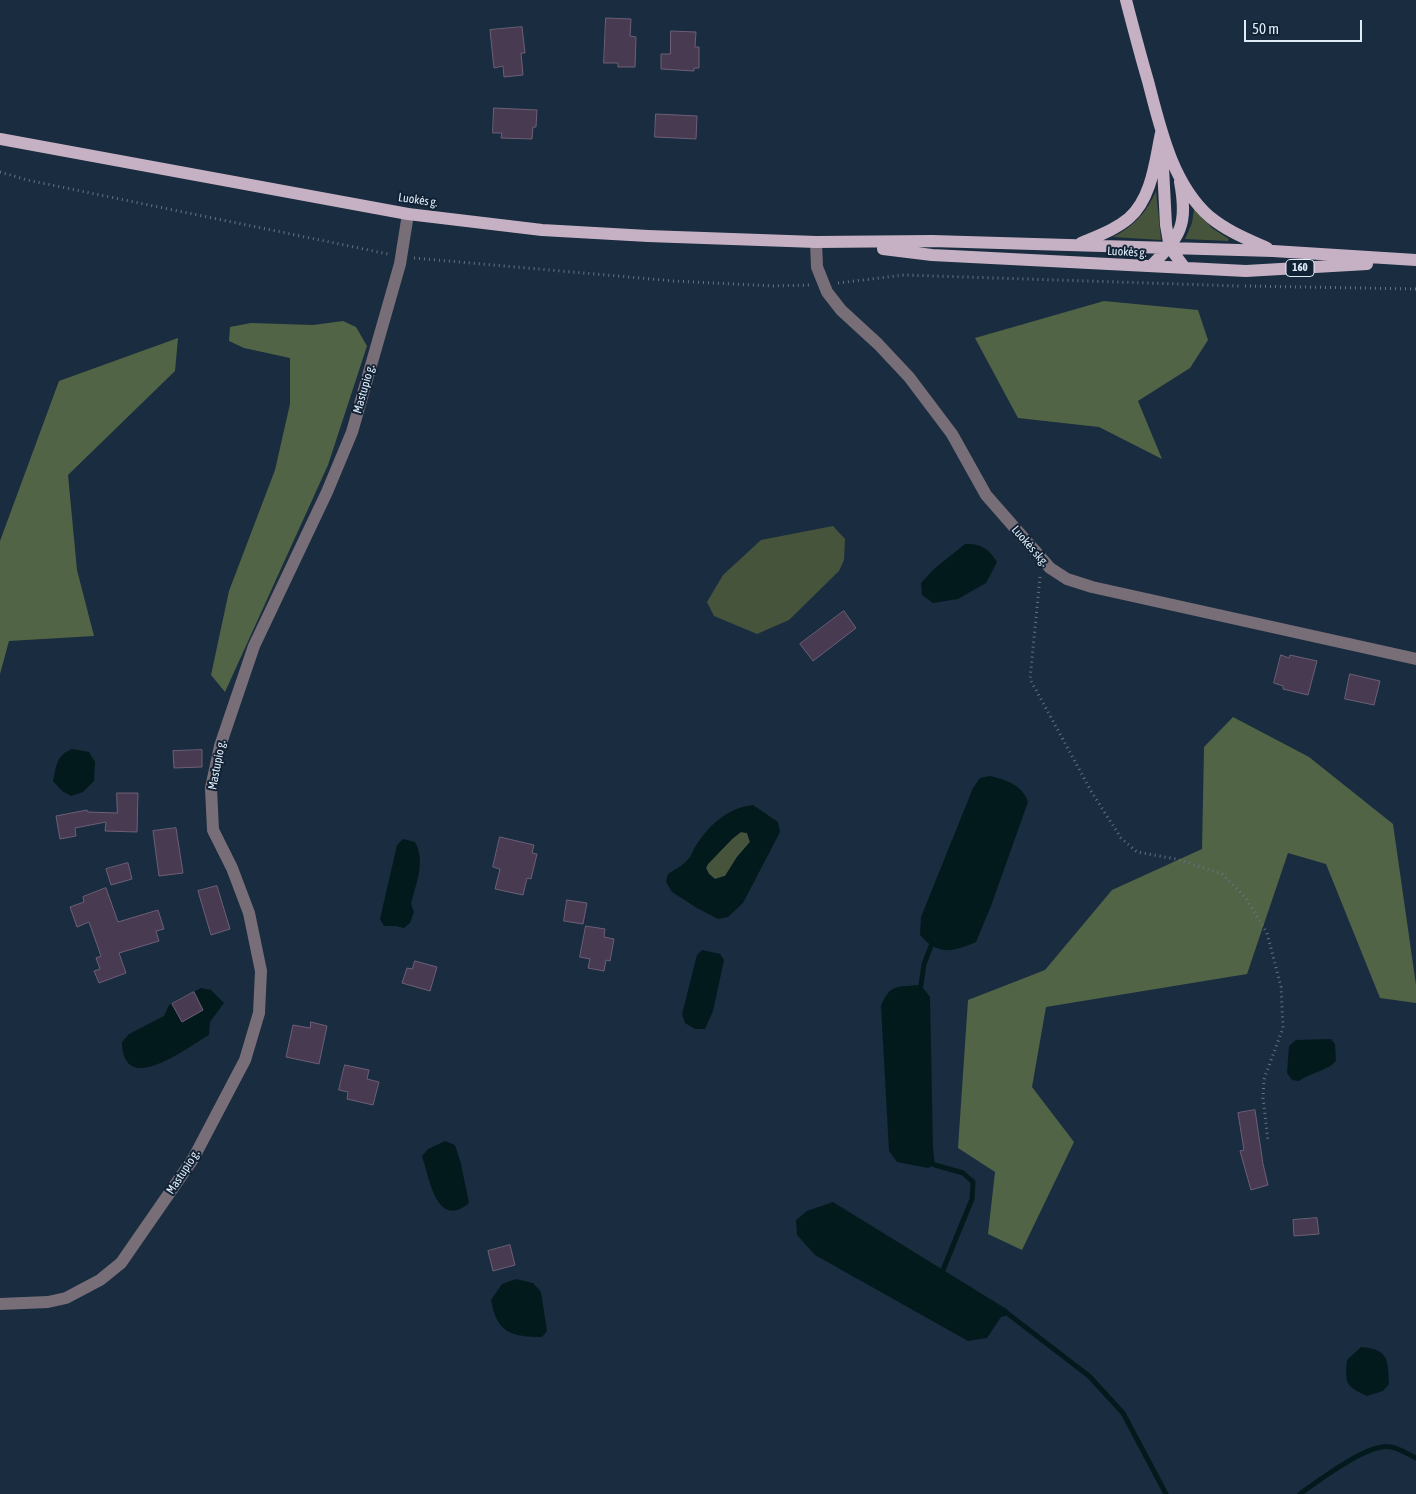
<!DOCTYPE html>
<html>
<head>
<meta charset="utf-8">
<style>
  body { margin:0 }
  #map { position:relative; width:1416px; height:1494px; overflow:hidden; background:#1a2c3f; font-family:"Asap Condensed",sans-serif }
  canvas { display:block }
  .scale { position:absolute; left:1244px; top:20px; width:118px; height:22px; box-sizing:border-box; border:2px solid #e0ecf8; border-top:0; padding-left:6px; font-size:15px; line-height:18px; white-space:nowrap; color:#e0ecf8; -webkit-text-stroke:4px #112235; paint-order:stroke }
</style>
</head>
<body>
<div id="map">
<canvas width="1416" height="1494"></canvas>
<div class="scale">50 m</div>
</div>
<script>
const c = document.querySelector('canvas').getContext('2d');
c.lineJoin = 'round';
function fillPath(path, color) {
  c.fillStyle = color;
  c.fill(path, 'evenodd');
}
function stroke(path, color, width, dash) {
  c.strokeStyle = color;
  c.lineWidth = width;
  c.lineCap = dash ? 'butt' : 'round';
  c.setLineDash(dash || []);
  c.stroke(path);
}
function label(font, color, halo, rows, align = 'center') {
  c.font = font + ' "Asap Condensed",sans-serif';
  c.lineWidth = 4;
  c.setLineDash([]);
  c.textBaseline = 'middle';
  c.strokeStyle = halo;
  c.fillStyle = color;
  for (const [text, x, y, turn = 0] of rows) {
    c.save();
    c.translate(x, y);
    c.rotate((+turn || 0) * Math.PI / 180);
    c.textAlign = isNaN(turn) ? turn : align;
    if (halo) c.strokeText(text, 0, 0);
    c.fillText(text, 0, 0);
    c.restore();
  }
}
const green = new Path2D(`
  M1156,191L1161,240L1113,237C1134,226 1147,212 1156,191Z
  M1194,209L1212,228L1229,239L1228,241L1185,239L1192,223Z
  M833,526L845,539L844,560L839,571L789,620L757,634L714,616L707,602L723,575L761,540Z
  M741,832L747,833L750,842L737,857L725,876L715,879L709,874L706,868L708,864L732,839Z`);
const forest = new Path2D(`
  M1104,301L1198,310L1208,340L1190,368L1138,401L1162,459L1099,427L1018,418L975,338Z
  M343,321L356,327L367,346L328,465L225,692L211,675L229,591L275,470L290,404V358L244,348L229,341L230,327L251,323L313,325Z
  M178,338L175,371L68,475L77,570L94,636L9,641L0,674V541L59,381Z
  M1233,717L1309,757L1393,824L1416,985V1003L1380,998L1326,864L1288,853L1247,974L1046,1007L1032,1087L1074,1142L1022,1250L988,1234L995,1172L958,1148L968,1000L1045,970L1112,890L1202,849L1204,747Z`);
const water = new Path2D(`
  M965,544C981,543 989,549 997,562L986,583L958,599L933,603L922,595L921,583L934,569Z
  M72,749L89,752L95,762L94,781L83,792L71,796L62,791L53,781C57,764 56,756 72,749Z
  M990,776C1006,780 1023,785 1028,802L991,906L976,942C953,952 938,956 920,935L921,917L973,788L980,778Z
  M753,805L778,822L780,832L743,903L728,917L718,919L697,908L672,892L666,882L668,874C676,869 684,865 690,857C692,854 693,850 695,847C709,825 727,808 753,805ZM741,832L747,833L750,842L737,857L725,876L715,879L709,874L706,868L708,864L732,839Z
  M403,839L415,842C426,862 416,883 411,904L414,912L410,923L404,928L396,926H384L380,919L397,845Z
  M702,950L720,954L724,960L713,1011L705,1029H695L685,1023L682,1014L697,955Z
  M921,985L930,997L933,1148L935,1165L928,1168L897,1162L889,1151L881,1006C890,983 899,987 921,985Z
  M201,988L211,990L224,1003L210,1022L209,1035C186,1048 123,1098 122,1042L129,1034L164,1016L169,1005Z
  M1331,1039L1335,1044L1336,1061C1327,1071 1310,1073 1299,1081L1292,1080L1287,1073L1289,1046L1296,1040Z
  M445,1141L455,1145L461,1164L469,1203C436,1231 429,1176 422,1156L428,1149Z
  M833,1202L1008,1310L1005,1316L1001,1317L987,1338L968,1341L815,1255L797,1235L796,1220L807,1211Z
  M516,1279L533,1283L541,1292L547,1331L542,1337C511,1337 497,1333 491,1300L502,1284Z
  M1361,1347C1389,1349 1388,1360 1389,1384L1383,1391L1367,1396C1345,1386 1345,1383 1347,1360Z`);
const stream = new Path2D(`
  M921,985L924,964L931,946
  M935,1165L963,1173L973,1182L972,1199L943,1270
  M1007,1313L1089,1376L1123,1413L1166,1494
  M1300,1494C1318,1481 1369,1442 1391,1447C1399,1448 1409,1455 1416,1458`);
const building = new Path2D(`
  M606,18L631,19L630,36L636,37L635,67H618V63H604Z
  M522,27L525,53H521L523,75L504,77L503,66L494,68L490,30Z
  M671,31L696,32L695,47H699V68H694V71L661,69V54H670Z
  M494,108L537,110L536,127H533L532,139L501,138L502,133H493Z
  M656,114L697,116L696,139L655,137Z
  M844,611L856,628L813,661L800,644Z
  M1281,655L1289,658L1290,655L1317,661L1308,695L1283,689V686L1274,683Z
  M1350,674L1380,681L1374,705L1345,699Z
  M202,750V767L174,768L173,751Z
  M117,793H138L137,832L105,831L106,822L75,828L76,836L60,839L56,816L87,810L88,812L117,813Z
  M176,828L183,873L159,876L153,831Z
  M500,837L534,845L532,853L537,854L531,879L527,878L523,895L495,889L500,869L493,867Z
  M128,863L132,879L111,885L106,869Z
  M217,886L230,929L211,935L198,891Z
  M106,888L118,922L158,910L164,929L156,931L159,941L119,953L126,973L99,983L94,971L100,969L96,958L101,956L89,922L77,927L70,907L84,902L83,897Z
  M567,900L587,903L583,924L564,921Z
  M586,926L605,929L604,937L614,939L610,961L606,960L604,971L588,968L590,959L580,957Z
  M415,961L437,967L430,991L402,983L407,968L412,969Z
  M194,992L203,1010L182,1022L172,1004Z
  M311,1022L327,1026L319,1064L286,1057L293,1025L310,1028Z
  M345,1065L369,1070L367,1079L379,1082L373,1105L347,1099L348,1092L339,1090Z
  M1255,1110L1263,1164L1268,1185L1251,1190L1240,1151L1244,1150L1238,1113Z
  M1317,1218L1319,1234L1294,1236L1293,1220Z
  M510,1245L515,1265L493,1271L488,1251Z`);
const path = new Path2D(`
  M0,172L27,180L388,254
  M414,258L674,281L773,286L812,285
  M838,283L904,275L1239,286
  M1245,286L1416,289
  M1040,577L1030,679L1091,791L1121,838L1137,852L1176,859L1222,874L1245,897L1267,933L1281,987L1283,1028L1264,1079L1263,1098L1268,1141`);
const minor = new Path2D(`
  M816,242L817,267L827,292L841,310L878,344L909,377L952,434L986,495L1050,568L1067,579L1092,587L1416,659
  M0,1304L48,1302L66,1298L100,1280L121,1263L193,1159L245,1060L259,1013L261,971L249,913L232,868L213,830L211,788L220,746L254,646L327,492L352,432L400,264L408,214`);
const major = new Path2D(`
  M1126,0C1133,27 1140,54 1148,81C1160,127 1172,184 1210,217C1227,231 1247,239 1267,248
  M0,139L408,214L542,230L648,236L816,242L932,241L1170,248L1273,251L1416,260
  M1162,148L1166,225L1170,248L1185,268
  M1081,243C1097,236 1115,230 1129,218C1152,198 1155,161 1161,133
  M883,249L932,255L1246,271L1367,264
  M1151,266C1181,236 1188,225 1180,182`);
const shields = [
  [1300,268,28]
];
const shieldNames = [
  ["160",1300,268]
];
const streetNames = [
  ["Luokės g.",418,200,8],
  ["Luokės g.",1127,252,3],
  ["Mastupio g.",364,389,-74],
  ["Luokės skg.",1030,546,49],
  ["Mastupio g.",217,765,-79],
  ["Mastupio g.",183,1172,-57]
];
fillPath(green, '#46543c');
fillPath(forest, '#526446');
fillPath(water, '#031a1d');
stroke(stream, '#031a1d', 5);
fillPath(building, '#473a51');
stroke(building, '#6d5f78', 1);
stroke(path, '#647484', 3, [1, 4]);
stroke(minor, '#786e77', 12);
stroke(major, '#c6b1c4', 12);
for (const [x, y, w] of shields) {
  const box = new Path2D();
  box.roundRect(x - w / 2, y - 8.5, w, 17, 4);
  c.fillStyle = '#112235';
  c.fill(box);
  stroke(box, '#e0ecf8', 1);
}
label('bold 11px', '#e0ecf8', null, shieldNames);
label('12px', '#e0ecf8', '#112235', streetNames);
</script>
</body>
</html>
